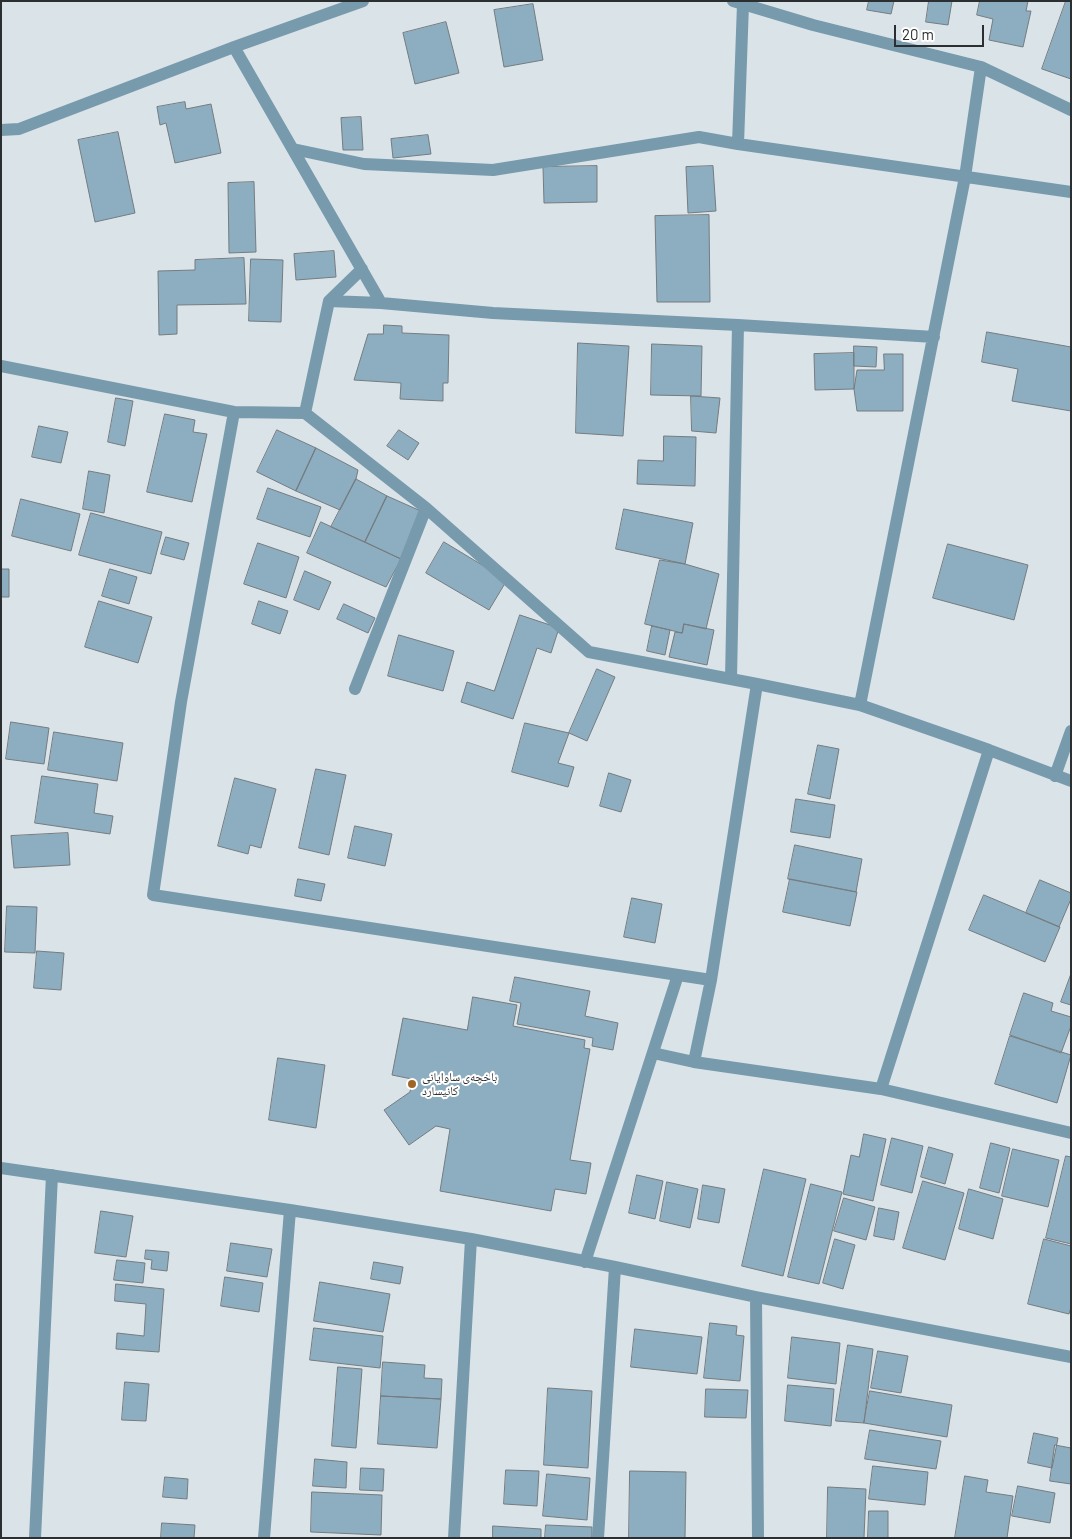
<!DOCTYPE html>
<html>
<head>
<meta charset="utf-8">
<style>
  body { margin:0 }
  #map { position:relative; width:1072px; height:1539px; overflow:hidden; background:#dae3e8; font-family:Barlow,sans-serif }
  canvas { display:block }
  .frame { position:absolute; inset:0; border:2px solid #2c2f31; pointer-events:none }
  .scale { position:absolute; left:894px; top:25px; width:90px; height:22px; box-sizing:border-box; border:2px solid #2c2f31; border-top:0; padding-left:6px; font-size:15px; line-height:18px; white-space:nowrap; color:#2c2f31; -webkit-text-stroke:4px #fff; paint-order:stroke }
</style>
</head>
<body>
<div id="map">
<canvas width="1072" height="1539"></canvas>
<div class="frame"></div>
<div class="scale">20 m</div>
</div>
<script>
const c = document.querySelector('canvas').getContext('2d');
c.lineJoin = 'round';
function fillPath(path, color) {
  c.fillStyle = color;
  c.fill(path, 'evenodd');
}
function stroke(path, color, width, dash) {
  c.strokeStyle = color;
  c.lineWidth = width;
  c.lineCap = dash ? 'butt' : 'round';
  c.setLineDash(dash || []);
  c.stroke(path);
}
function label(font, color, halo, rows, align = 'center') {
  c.font = font + ' Barlow,"Noto Naskh Arabic",sans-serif';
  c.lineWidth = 4;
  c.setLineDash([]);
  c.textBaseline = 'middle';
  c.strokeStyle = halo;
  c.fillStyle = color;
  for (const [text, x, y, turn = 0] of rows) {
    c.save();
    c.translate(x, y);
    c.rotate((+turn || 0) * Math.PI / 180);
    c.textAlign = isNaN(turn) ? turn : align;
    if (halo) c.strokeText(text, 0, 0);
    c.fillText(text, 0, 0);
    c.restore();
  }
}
const building = new Path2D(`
  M869,1H894L891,14L867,10Z
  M929,1H952L948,25L926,22Z
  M980,1H1028L1026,11H1031L1023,47L989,40L993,19L977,15Z
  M1066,1H1071V79L1042,69Z
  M533,4L543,60L504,67L494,10Z
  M446,22L459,73L415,84L403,33Z
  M185,102L186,109L211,104L221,153L175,163L166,123L160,125L157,107Z
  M361,117L363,150H343L341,118Z
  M118,132L135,213L95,222L78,140Z
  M428,135L431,154L393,158L391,139Z
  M597,166V202L544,203L543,167Z
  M713,166L716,211L688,213L686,167Z
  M254,182L256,252L229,253L228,183Z
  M709,215L710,302H657L655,216Z
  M334,251L336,277L296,280L294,254Z
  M244,258L246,304L177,305V334L159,335L158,271L195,270V260Z
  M251,259L283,260L281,322L249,321Z
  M384,325L402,326V333L449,335L448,383H443V401L400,399L401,383L354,380L368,334H383Z
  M987,332L1071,347V411L1012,401L1018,369L982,362Z
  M578,343L629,346L623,436L576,433Z
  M652,344L702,346L701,396L651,395Z
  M854,346L877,347L876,367L854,366Z
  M854,353V389L815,390L814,354Z
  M884,354H903V411H857L854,389L857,370H884Z
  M691,396L720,398L716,433L692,431Z
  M116,398L133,401L125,446L108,442Z
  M165,414L195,420L193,432L207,434L192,502L147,492Z
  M39,426L68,432L61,463L32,457Z
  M277,430L316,448L296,491L257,472Z
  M399,430L419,443L408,460L387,446Z
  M664,436L696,437L695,486L637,484L638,460L663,461Z
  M316,448L358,470L356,479L340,510L296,491Z
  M89,471L110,475L104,513L83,509Z
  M356,479L387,496L365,542L331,527Z
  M268,488L321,507L310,537L257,519Z
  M387,496L423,512L401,559L365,542Z
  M21,499L80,514L71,551L12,536Z
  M624,509L693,523L685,564L616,549Z
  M91,513L162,532L151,574L79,555Z
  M321,522L401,559L386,587L307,553Z
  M166,537L189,543L184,560L161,554Z
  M444,542L507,580L489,610L426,573Z
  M258,543L299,557L286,598L244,584Z
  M948,544L1028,565L1014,620L933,598Z
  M660,560L685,564L719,574L706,629L684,624L682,633L645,624Z
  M1,569H9V597H1Z
  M110,569L137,577L129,604L102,596Z
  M305,571L331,582L319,610L294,600Z
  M99,601L152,617L138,663L85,647Z
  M259,601L288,611L280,634L252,624Z
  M344,604L375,618L368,633L337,619Z
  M520,615L559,628L551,653L537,648L513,719L461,702L467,682L494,691Z
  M684,624L714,630L707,665L669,657L675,632L682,633Z
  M652,626L670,630L665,655L647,651Z
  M399,635L454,651L443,691L388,676Z
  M597,669L615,677L587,741L569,733Z
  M11,722L49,728L44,764L6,759Z
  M525,723L569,733L558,763L574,767L568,787L512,772Z
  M54,732L123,743L117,781L48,770Z
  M818,745L839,749L830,799L808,794Z
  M316,769L346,775L329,855L299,848Z
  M609,773L631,780L621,812L600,806Z
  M42,776L98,784L94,813L113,816L110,834L35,823Z
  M235,778L276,789L261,848L250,845L248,854L218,846Z
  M796,799L835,805L830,838L791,832Z
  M355,826L392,834L385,866L348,858Z
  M68,833L70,865L14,868L11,836Z
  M795,845L862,859L856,892L788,879Z
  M298,879L325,884L321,901L295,896Z
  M790,879L857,892L850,926L783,912Z
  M1040,880L1071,893V899L1059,927L1026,913Z
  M984,895L1060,927L1045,962L969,930Z
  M632,898L662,904L655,943L624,937Z
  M7,906L37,907L35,953L5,952Z
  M37,951L64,953L61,990L34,988Z
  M1071,974V1005L1061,1002Z
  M515,977L590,991L585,1016L618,1023L613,1050L592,1046L593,1038L517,1024L521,1003L510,1001Z
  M1024,993L1053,1003L1051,1011L1071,1017V1026L1061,1053L1010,1035Z
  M473,997L517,1005L513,1026L585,1040L584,1048L590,1049L570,1160L591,1163L586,1194L555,1189L551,1211L440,1191L450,1129L436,1126L409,1145L384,1110L410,1092L412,1079L392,1075L403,1018L467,1030Z
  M1010,1036L1071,1055L1057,1103L995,1084Z
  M278,1058L325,1065L316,1128L269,1120Z
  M864,1134L886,1139L873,1201L843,1194L851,1155L859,1157Z
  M892,1138L923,1146L912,1193L881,1185Z
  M991,1143L1010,1148L999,1193L980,1188Z
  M929,1147L953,1154L945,1184L921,1177Z
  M1013,1149L1059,1160L1048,1207L1002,1196Z
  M1066,1156L1071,1157V1244L1046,1238Z
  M764,1169L806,1179L783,1276L742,1266Z
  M637,1175L663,1181L655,1219L629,1213Z
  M923,1181L964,1193L945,1260L903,1248Z
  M667,1182L698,1189L690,1228L660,1221Z
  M811,1184L842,1192L819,1284L788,1277Z
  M703,1185L725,1189L719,1223L698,1219Z
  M969,1189L1003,1199L993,1239L959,1229Z
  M844,1198L875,1207L866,1240L834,1231Z
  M879,1208L899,1212L894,1240L874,1236Z
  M101,1211L133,1216L126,1257L95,1253Z
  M835,1239L855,1245L843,1289L823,1283Z
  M1044,1239L1071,1246V1307L1069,1314L1028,1304Z
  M231,1243L272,1249L267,1277L227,1271Z
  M146,1250L169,1252L167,1271L151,1269L152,1260L145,1259Z
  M117,1260L145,1263L143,1283L114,1280Z
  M374,1262L403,1267L400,1284L371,1279Z
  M225,1277L263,1283L259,1312L221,1306Z
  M320,1282L390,1294L383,1332L314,1321Z
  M116,1284L164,1289L159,1352L116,1349L117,1333L144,1336L146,1304L115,1301Z
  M710,1323L737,1326L736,1335L744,1336L740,1381L704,1378Z
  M314,1328L383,1336L380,1368L310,1360Z
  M635,1329L702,1337L697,1374L631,1367Z
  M792,1337L840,1343L836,1384L788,1378Z
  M848,1345L873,1349L864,1423L836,1421Z
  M878,1351L908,1356L901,1393L871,1388Z
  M383,1362L425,1365L424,1378L442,1379L441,1399L381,1396Z
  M338,1367L362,1369L356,1448L332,1446Z
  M125,1382L149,1384L146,1421L122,1420Z
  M788,1385L834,1389L831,1426L785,1421Z
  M548,1388L592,1391L588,1468L544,1465Z
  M706,1389L748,1390L746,1418L705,1417Z
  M870,1391L952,1405L947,1437L864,1423Z
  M381,1396L441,1399L437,1448L378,1444Z
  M870,1430L941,1441L936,1469L865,1459Z
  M1034,1433L1058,1438L1052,1468L1028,1463Z
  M1055,1445L1071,1448V1484L1050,1481Z
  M315,1459L347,1462L346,1488L313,1486Z
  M873,1466L928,1472L925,1505L869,1499Z
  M361,1468L384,1469L383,1491L360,1490Z
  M506,1470L539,1471L537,1506L504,1504Z
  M630,1471L686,1472L685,1538H629Z
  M547,1474L590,1478L587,1520L543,1516Z
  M965,1476L988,1480L986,1492L1013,1496L1007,1538H955Z
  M165,1477L188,1479L187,1499L163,1497Z
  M1018,1486L1055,1493L1050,1523L1012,1516Z
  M828,1487L866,1489L864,1538H827Z
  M312,1492L382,1495L381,1535L311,1532Z
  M869,1511H888V1538H868Z
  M162,1523L195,1525L194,1538H161Z
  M546,1525L592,1527V1538H545Z
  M493,1526L541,1529V1538H493Z`);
const street = new Path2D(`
  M733,1L813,25L981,67L1071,110
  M234,47L381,303
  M1,130L19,129L234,47L363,1
  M738,144L743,4
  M293,149L364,164L493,170L699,137L738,144L1071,192
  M329,301L381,303L493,313L738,325L934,337
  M1,366L234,412L305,413L426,508L589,652L757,684L860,705L989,750L1071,781
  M234,412L181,702L153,895L711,980
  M305,413L329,301L362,269
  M731,679L738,325
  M355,689L426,508
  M860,705L965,177L981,67
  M1055,776L1071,731
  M653,1053L694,1062L881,1089L1071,1133
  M694,1062L711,980L757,684
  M881,1089L989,750
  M1,1168L290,1210L471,1239L615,1267L756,1297L1071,1357
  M585,1262L678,975
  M756,1297L758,1538
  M35,1538L52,1175
  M264,1538L290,1210
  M454,1538L471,1239
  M598,1538L615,1267`);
const markers = [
  [412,1084,5,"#a06526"]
];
const poiNames = [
  ["باخچەی ساوایانی",422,1077],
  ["کانیسارد",422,1091]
];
fillPath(building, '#8dadc0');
stroke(building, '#747c80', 1);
stroke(street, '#789aad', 12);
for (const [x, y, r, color] of markers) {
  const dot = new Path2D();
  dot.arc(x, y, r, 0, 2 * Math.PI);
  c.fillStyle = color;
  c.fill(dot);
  stroke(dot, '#fff', 2);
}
label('12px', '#2c2f31', '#fff', poiNames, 'left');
</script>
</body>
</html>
